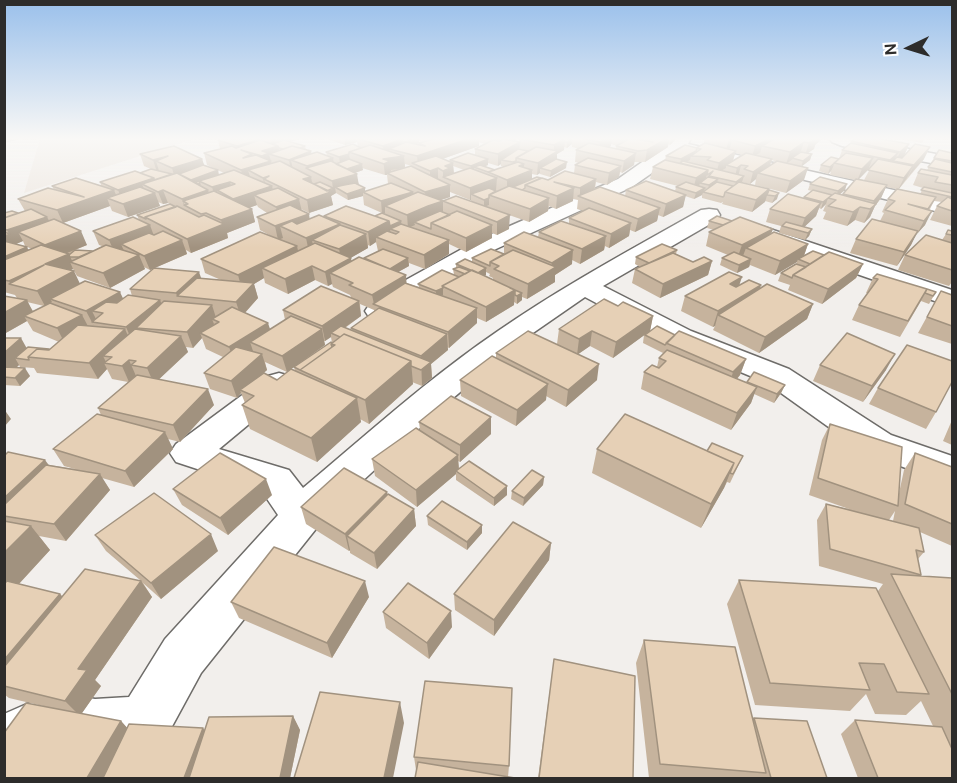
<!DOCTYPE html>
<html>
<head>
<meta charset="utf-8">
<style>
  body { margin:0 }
  #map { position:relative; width:957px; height:783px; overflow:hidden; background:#f2efec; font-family:"DM Sans",sans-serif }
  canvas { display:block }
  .frame { position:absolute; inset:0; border:6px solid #2d2c2b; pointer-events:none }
  .north { position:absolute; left:879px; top:18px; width:60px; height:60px; -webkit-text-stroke:4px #fff; paint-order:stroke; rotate:266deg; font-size:16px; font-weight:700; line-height:24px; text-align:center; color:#2d2c2b }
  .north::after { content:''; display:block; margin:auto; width:21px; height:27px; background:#2d2c2b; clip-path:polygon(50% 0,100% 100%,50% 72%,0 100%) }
</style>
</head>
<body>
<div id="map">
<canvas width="957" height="783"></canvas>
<div class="frame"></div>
<div class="north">N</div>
</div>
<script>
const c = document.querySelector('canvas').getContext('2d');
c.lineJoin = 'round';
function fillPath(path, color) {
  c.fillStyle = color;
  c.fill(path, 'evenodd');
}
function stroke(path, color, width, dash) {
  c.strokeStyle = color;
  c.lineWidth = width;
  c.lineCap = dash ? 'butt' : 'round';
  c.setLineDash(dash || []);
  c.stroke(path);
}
const built = new Path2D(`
  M40,139H194L24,193Z`);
const street = new Path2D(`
  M675,139H691L688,144L952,203V215L683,151L632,187L496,249L422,293L389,317L379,319L369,317L365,311L369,305L404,281L480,239L618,179Z
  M830,139H856L952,157V167L842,146L832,142Z
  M709,209L717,210L720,215L717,220L603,286L691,331L789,369L891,435L952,456V485L865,453L767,383L671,343L585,297L517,344L446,404L331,510L201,673L163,743L144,751L95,755L56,747L4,771V714L54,692L95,699L129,697L165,639L278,515L261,490L176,462L170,453L176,444L268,376L279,373L290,376L295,383L290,390L219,449L289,470L303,488C366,435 429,378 498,331C563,286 632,249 701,210Z
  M764,227L952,290V307L756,239L753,234L756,229Z`);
const wall = new Path2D(`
  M221,139H300L290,142L305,146L306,149L311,154L327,156L326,152L358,146L357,142L345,145L327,139H419V143L417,144L419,145V143L422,142L419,141V139H517V140L513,141L519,142V139H676L670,145L668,144V147L645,162H634V165L622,173L620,172L619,177L607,185L596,182L595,189L625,196L626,190L675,191L676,187L678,186L650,179L653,167L665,160L666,156L697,148L704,143L705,139H832L829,141L822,139L815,145L814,149L807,153L812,154L810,160L801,166L804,180L786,193L755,185L756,179L750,184L741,182L769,190L777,199L772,203L765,201L752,212L722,204L723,202L721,203L702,198V195L694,199L685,196L683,207L663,217L658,215L657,221L635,232L630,230L629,236L609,248L605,246L604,250L580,264L572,260V264L555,275V282L527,299L522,297V300L517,304L514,302V305L486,322L477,318V323L449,348L447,347L448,350L431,364L432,378L422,386L412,382L413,384L369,424L360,419L361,422L317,462L250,429L242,405L245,403L241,393L237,398L210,389L204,373L223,357L206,349L202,338L193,348L186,347L188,352L159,379L214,405L180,442L168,439L173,449L134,487L102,478L110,490L66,541L39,536L50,550L19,584L60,594L63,597L140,580L106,551L95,535L218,551L161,599L143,583L152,597L95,680L101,686L81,714L121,721L127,728L204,730L293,716L300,730L290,778L43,706L9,698L5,695L4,696V456L49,465L75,469L64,466L53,449L101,415L98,408L128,382L112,379L107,369L98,379L37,373L34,368L20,367L19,365L16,368L30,376L20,386L4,385V338L27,348L50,349L59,342L33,331L27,321L4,334L17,298L15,295L4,292V213H18L25,211L18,199L54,190L52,186L101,185L100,182L140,173L151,169L144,166L140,154L202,159L204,166L218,170L219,175L224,173L207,165L204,153L220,149L218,140ZM479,142L485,144L475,149V155L450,160V162L442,159L479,146ZM572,144V147L579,149L576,150L575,162L579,163L575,165L574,173L548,180L532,179V174L537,175L540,173V174L550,177L566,168L557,160V154L564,150V147L567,148ZM611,144L617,146H616V149L609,147L611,146ZM735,153L742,155L733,161ZM772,160L776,162L770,165ZM488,163L498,166L501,164V166L504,167L495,170L485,166L488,165ZM405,164L412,166V167L405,168ZM453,166L464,170L454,173ZM362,168L385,175H387L388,184L365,192V188L359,185L355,173L363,170ZM450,192L470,200H471V201L480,205L443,201V212L441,200L450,197ZM336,193L348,200L363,196L364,205L382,213L375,216H324V217L309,219V214L302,211L301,209L309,213L333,205L331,196ZM573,199L578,200L577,209L583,211L569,218V224L539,232L538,237L504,243V254L472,258V262L456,264V268L453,269L454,275L418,284L419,287L406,283V275L398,272L409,266V263L425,269L449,254V244L466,252L492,238V233L497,235L509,229L489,208L529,222L548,211L549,206L556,209L573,201ZM158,202L163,204L168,203L174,206L137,215L139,220L93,231L99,245L102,246L93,251L75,250L87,245L59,221L63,223L110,206L112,211L128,217L160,206ZM257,205L258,207L267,213L257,217L260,230L271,236L201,259L205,273L221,280L201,278L130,289L132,296L123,298L80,284L70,270L73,269L77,276L110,288L145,269L144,267L150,270L187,254L186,250L191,253L228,238L227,233L255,222L252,209L249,208ZM23,241L25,246L32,249L29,250L16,244ZM376,242L378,251L364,259L352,261L350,258L368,248V245L370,246ZM486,272L490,274L489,276L493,278V280L484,276L486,275ZM264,278L265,283L288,294L315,280L328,286L332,284L333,287L350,295L351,297L283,310L285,320L270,329L245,313L258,298L254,284ZM27,302L44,306L33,311ZM360,304L374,310V312L351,328L352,331L345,328L361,316ZM331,337L332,343L299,364L325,345L324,341H325ZM265,362L287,372L294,367L295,371L277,380L261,375L267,370Z
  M899,139H925L922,143Z
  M851,141L909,144L904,156L901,158L924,159L899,189L920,194L923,188L913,185L918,173L927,170L934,158L952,153V226L930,220L937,206L942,202L934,201L929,211L925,225L916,234L911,245L897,266L850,253L856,239L880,221L884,213L882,212L888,199L896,189L886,187L881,198L875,206L870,217L864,223L855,220L847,226L823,219L826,212L823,211L826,204L821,209L819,208L816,216L804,227L812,229L809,236L805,240L779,233L781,226L766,222L770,209L804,198L812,191L808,190L810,184L845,190L839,195H842L855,180L830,175L831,171L828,174L819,171L821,165L839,159L842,150L851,144ZM868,169H870L864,180L859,179Z
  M709,221L771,234L808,244L804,256L824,255L863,264L856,278L822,304L788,290L790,285L778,281L781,273L796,264L797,262L775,275L750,265L749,267L737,273L720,265L722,258L728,255L706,246L709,232L714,230L707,228Z
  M952,231V282L949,286L898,270L905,255L942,240L946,234Z
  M677,250L676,254L693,262L712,261L708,275L660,298L632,283L635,269L640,267L635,264L636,257Z
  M873,278L936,292L929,304L921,301L900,337L852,320L859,305L868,293H866Z
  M760,289L813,304L807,319L759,353L713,330L715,326L713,327L681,311L685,296Z
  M941,291L952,295V344L918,333Z
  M618,306L653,316L650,331L675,335L746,359L740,375L737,379L746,382L785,385L781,393L774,403L754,394L751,403L731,430L641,389L644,372L657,367L659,358L664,352L663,353L643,343L644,335L613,358L590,346L578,354L597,380L566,407L546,396V400L516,426L461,396L460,380L496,358V353L557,344L559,329Z
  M820,365L886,370L863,402L813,381Z
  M878,388L936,412L926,429L869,404Z
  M952,420V445L943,441Z
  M419,422L491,434L460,462L458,461L459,469L507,495L494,506L456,480V474L417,507L375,476L372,459L420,430Z
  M830,424L899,493L904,470L915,453L952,467V546L920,532L924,552L918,559L921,575L920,576L952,578V778H858L841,734L855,720L933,726L921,701L906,715L875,714L866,694L850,711L755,705L727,604L739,580L878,591L883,584L819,566L817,520L826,504L849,509L809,495L822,440ZM895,511L893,521L889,520Z
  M597,449L707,451L743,456L730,483L727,482L724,488L701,528L592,473Z
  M544,477L543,485L523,506L511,499L512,491Z
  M173,489L272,495L228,535L182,505Z
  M301,507L414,509L416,526L377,569L350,553V550L349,551L306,524Z
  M427,516L482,533L467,550L428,525Z
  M551,543L549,560L494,636L455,610L454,594Z
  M369,597L332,658L239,618L231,602Z
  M383,612L452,627L429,659L386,628Z
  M644,640L753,719L754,718L827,778H832H649L636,663Z
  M554,659L633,778H538Z
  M414,757L509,766L508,777L416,770Z`);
const shadedWall = new Path2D(`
  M4,139H21L4,143Z
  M262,139L264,150H241L240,157L237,146Z
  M270,139H300L274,146H272Z
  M345,139H357V142L345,145Z
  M397,139H412L402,141L403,150L389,149L390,155L384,157L383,146Z
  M416,139H419V143L406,148L405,142Z
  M468,139H479V146L420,167L418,166L417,156Z
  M507,139H517V140L498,148Z
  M565,139L564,150L557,154V163L540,168V173L537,175L538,163L554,154V145Z
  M572,139V144L567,148V142Z
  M606,139H612L611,146L598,153L600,142Z
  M666,139H669L668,147L645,162L647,150Z
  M671,139H676L670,145Z
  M729,139H743L732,140L730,148L726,150Z
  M769,139H771L769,148L762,146L760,153L752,157L755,146Z
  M816,139H822L815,145L814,149L805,155L809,143Z
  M520,142L519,154L501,160V164L498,166V154Z
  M804,142L800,154L786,164L790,152Z
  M909,144L904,156L895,163L900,152Z
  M278,146L281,157L269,154L274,173L248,170L251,180L244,182L241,170L243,158L252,154L255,166L264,163L262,151Z
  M930,147L924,159L908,177L914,165Z
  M311,151L313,162L291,160L293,170L291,171L289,160Z
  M696,151L695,156H691L690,160L680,165L681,159Z
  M736,151L732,163L726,165V168L716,174L719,163Z
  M636,153L634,165L622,173L624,161Z
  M898,153L891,166L885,172L890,160Z
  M349,154L350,160L340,163L339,157Z
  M812,154L810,160L801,167L803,161Z
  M168,156L202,159L206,170L174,175L172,168L156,161L159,171L157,172L153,160Z
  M404,156L405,168L391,170V173H387V175H385L383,159Z
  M333,158L334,165L308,169L307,166Z
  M873,158L868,170L857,181L862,169Z
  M488,159V165L479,169L474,167V171L471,172V166Z
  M772,159L768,171L758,173L756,179L750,184L753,172Z
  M567,162L566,168L550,177L551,171Z
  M453,163L454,175L443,177V171L445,166Z
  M362,164L363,170L346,176L345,170Z
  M524,164V174L532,170V182L507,192V180L519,166Z
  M741,165L738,177L734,180L737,168Z
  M834,165L831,171L828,174L830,167Z
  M621,166L619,177L607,185L609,173Z
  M913,166L907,178L898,190L904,178Z
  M438,168V180L430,183V171Z
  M808,168L804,180L786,193L790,181Z
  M218,170L219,177L199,181L193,186L191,180Z
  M708,170L705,182L700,183L699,186L693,190L696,178Z
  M357,174L359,186L335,187L336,193L331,196L333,205L309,213L307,200L323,192L333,189L332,181Z
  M269,176L264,179L266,188L272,186L275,199L254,195L257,205L237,212L233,199L265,188L263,178Z
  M744,176L742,182L734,188L736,182Z
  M311,177L313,187L303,179Z
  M154,178L158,190L142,184L146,194L123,202L118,190Z
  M497,178L496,190L478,197L471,194V200H470V188Z
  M596,179L594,192L580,196V188Z
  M718,179L716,186L707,192L709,185Z
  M230,182L234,194L217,190L219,199L216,200L212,187Z
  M847,184L845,190L835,198L838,191Z
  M450,185V197L426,205L425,192Z
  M887,185L881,198L875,206L870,217L864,223L874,201Z
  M365,188V194L363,192V196L348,200L347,194Z
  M574,188L573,201L556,209L557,196Z
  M705,188L702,195L694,199L696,193Z
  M769,189L765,202L752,212L756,200Z
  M114,190L119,202L107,198L110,206L63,223L57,210Z
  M163,190L168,203L163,204L158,192Z
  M208,190L212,203L188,204L183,201L185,206L184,205L182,199Z
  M413,192L414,205L385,206V213L382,214L381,201Z
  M155,193L160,206L128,217L123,204Z
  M779,193L777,199L772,203L775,196Z
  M686,195L683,207L663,217L666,204Z
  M489,198V205L484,207V200Z
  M549,198L548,211L529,222L530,209Z
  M828,198L826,204L821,209L823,202Z
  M299,199L302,212L279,220L276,207Z
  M443,201V214L414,222L415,225L408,228L407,215L428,206Z
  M821,203L816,216L800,231L805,218Z
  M860,207L855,220L847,226L853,212Z
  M660,208L657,221L635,232L638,219Z
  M252,209L255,222L227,233L228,238L191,253L187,239L222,225L221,220Z
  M932,211L925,225L917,234L924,221Z
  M309,214L311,228L280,226L283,238L278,240L275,226Z
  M510,215L509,229L497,235V222Z
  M47,217L54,230L18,232L23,241L16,244L4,253V236L9,234L7,230Z
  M389,221H401L402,228L390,229L391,235L376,237V242L370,246L368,232Z
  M631,223L629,236L609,248L611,234Z
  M340,224L342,237L312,240L314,250L309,252L306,238Z
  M150,225L155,239L121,244L124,251L115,254L109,240Z
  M492,225V238L466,252V238Z
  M773,229L768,242L746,248L743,256L737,259L742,245Z
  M812,229L809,236L805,240L808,233Z
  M81,231L87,245L52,259L45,245Z
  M918,231L911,245L897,266L904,252Z
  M366,234L368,248L342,263L339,249Z
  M606,236L604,250L580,264L582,249Z
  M182,240L187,254L150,270L144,256Z
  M449,240V254L425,269L424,255Z
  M808,244L803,258L798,259L797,262L775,275L780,261Z
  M297,246L300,260L262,268L264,278L254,284L258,298L241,317L236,302L242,290L238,275Z
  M27,247L34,261L4,275V257Z
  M573,250L572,264L555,275V282L527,299L528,284L551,270L552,263Z
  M69,254L73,263L70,262L73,269L52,279L45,264Z
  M139,255L145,269L110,288L103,273Z
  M351,258L353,273H330L332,284L328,286L325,272Z
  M408,258L409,266L391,276L390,269Z
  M751,259L749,267L737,273L739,265Z
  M712,261L708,275L660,298L663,284Z
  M863,264L856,278L822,304L828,289Z
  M44,265L11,285L9,281Z
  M312,266L315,280L288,294L285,279Z
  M486,268V275L478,280V273Z
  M74,271L81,286L50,299L52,302L45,306L37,291Z
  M199,272L204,286L177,296L176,293Z
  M406,275L407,290L374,304L372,295Z
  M742,277L737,292L730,284Z
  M761,285L756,300L718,315L715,326L713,327L718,311Z
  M443,288V295L436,299V291Z
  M515,290L514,305L486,322V307Z
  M120,292L127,307L92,311L98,323L92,322L94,326L86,311Z
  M522,293V300L517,304V296Z
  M27,300L35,316H24L27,321L4,334V313Z
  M160,300L166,315L136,328L140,337L133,343L126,327Z
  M359,301L361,316L334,335L331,333V337L325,341L322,326Z
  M813,304L807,319L759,353L765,337Z
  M212,305L217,321L212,319L214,324L204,335L200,333L202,338L193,348L187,332Z
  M477,308V323L449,348L448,332Z
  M82,315L90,330L65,344L57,328Z
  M653,316L650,331L613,358L616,342Z
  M268,323L273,338L250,342L253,351L235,363L229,347Z
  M125,329L132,345L103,356L107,364L104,363L107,369L98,379L89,363Z
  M322,329L325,345L287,372L282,356Z
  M592,331L590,346L577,355L579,339Z
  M447,334L448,350L431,364L432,378L422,386L421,356Z
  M181,336L188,352L154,384L147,368Z
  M21,338L30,354L15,358L19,365L6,377H4V353Z
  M262,354L267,370L244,391L240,390L241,393L237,398L231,381Z
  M895,354L886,370L863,402L872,386Z
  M746,359L740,375L728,389L733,372Z
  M129,360L136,376L129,382L122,366Z
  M411,361L413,384L369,424L365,400Z
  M599,364L597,380L566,407L568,390Z
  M25,368L30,376L20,386L15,378Z
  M548,384L546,400L516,426L517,410Z
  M785,385L781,393L774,403L777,394Z
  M757,387L751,403L731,430L737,413Z
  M208,389L214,405L180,442L173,425Z
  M357,398L361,422L317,462L311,438Z
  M4,409L11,419L4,427Z
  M491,417V434L460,462V445Z
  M165,432L173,449L134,487L125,471Z
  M458,455L459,472L456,471V474L417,507L416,490Z
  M45,460L57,476L4,516V498Z
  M734,463L724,488L701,528L711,504Z
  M100,474L110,490L66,541L54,524Z
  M544,477L543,485L523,506L524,498Z
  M266,479L272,495L228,535L220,518Z
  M507,486V495L494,506V498Z
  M387,492L390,509L347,536L350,550L349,551L345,534Z
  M414,509L416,526L377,569L374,553Z
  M482,525V533L467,550V542Z
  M31,526L50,550L4,600V553Z
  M211,534L218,551L161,599L151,583Z
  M551,543L549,560L494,636V620Z
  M141,581L152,597L95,680L101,686L80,716L65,701L78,669Z
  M365,581L369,597L332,658L327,643Z
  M60,594L74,610L4,686V660Z
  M451,611L452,627L429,659L427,643Z
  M400,702L404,723L393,778H384Z
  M293,716L300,730L290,778H280Z
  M121,721L140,742L120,778H87Z
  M203,728L213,742L201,778H184Z`);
const building = new Path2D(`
  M221,139H261L237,146L218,140Z
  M358,139H402L383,146Z
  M402,139H416L405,142L402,141Z
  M434,139H468L417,156L389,149L406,142L425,146L419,143Z
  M496,139H507H503L499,141L493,140Z
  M503,139L520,142L498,154L475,149L493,140L499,141Z
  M519,139H565L554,145Z
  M564,139H572L567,142H565Z
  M584,139H606L600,142Z
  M612,139H629L625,141Z
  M629,139H634L653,142L639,139H666L647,150L638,151L616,146Z
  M736,139H769L755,146L732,140Z
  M774,139H816L809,143L804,142L790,152L762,146Z
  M855,139H881L909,144L900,152L851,141Z
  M260,140L278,146L262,151L269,153L262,156L241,150L252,154L243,158L256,155L271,161L241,170L204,153L232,146L236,148Z
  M284,140L305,146L300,148L292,146L283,149L279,148L278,146L272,144Z
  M589,143L636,153L624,161L576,150Z
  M705,143L736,151L719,163L707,160L711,157L691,156L701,149L696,148Z
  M851,143L898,153L890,160L842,150Z
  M353,144L361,148L349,152V154L339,157L326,152Z
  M915,144L930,147L914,165L893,161L897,157L902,158Z
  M370,145L404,156L383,159L390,161L384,164L349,152Z
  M685,145L697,148L696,151L681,159L666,156Z
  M174,146L202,159L172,168L156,161L168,156L153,160L140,154Z
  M292,146L311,151L289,160L269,154Z
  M536,147L558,151L538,163L516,158Z
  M518,149L528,151L516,158V161L513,162L501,160Z
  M939,150L952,153V161L934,158Z
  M317,152L333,158L307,166L291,160Z
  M801,152L812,154L803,161L792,158Z
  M468,153L488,159L471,166L450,160Z
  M746,153L772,159L753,172L744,169L748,166L741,165L737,168L726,165Z
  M846,153L873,158L862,169L834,163Z
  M436,156L453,163L445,166L450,168L443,171L438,168L430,171L412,163Z
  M831,157L839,159L830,167L821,165Z
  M588,158L621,166L609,173L575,165Z
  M349,159L362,164L347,169L336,164Z
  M556,159L567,162L551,171L540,168Z
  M878,159L913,166L904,178L868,170Z
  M935,159L952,163V172L928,167Z
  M665,160L708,170L696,178L653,167Z
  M280,161L311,177L303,179L331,192L307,200L264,179L269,176L263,178L248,170Z
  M331,161L357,174L332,181L306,168Z
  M683,161L744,176L736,182L709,176L713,171L707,175L708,170L680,163Z
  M777,161L808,168L790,181L758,173Z
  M518,162L524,164L519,166L532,170L507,180L488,172Z
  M203,165L218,170L191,180L179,174Z
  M480,165L495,170L488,172L474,167Z
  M411,166L450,185L425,192L387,173Z
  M470,168L497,178L470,188L443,177Z
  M151,169L172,174L154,180V178L140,173Z
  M921,169L952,175V185L935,182L938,177L918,173Z
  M234,170L272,186L233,199L217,190L235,184L230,182L212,187L199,181Z
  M135,171L154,178L118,190L100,182Z
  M565,171L596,179L580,188L554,182L574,188L557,196L525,185L542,178L548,180Z
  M177,173L208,190L182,199L163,190L158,192L142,184Z
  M225,173L199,181L200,185L195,182Z
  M537,177L541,178L525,185V188L522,190L513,187Z
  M708,177L718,179L709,185L700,183Z
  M820,177L847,184L838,191L810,184Z
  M76,178L114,190L57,210L18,199L48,188L84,197L52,186Z
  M856,179L887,185L874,201L843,194Z
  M646,181L686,195L666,204L626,190Z
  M320,182L333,188L327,191L314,184Z
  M686,182L705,188L696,193L676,187Z
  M717,182L733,186L725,192L724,196L723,197L703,192Z
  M739,182L769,189L756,200L725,192Z
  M355,183L365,188L347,194L335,187L344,185Z
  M391,183L413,192L381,201L363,192Z
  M509,186L549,198L530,209L489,195Z
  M140,187L155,193L123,204L107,198Z
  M600,187L660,208L638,219L578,196Z
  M924,187L952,193V197L921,190Z
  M278,188L299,199L276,207L254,195Z
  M489,188L496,191L489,195V198L484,200L471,194Z
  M897,189L936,197L928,209L908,204L932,211L924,221L885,210L895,201L888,199Z
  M769,190L779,193L775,196L767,195Z
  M813,190L832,195L823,202L804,197Z
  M214,191L252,209L221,220L206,213L201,214L184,205L188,204L183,201Z
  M418,192L443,201L428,206L407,215L385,206Z
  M835,193L876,204L870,209L860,207L853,212L828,206L836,200L828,198Z
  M788,194L821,203L805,218L770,209Z
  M456,196L510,215L497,222L443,201Z
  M948,197L952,199V211L937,206Z
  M170,204L176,207L145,217L146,219L137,215Z
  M290,205L309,214L275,226L257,217Z
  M177,206L199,217L204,215L224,224L187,239L145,217Z
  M346,206L389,221L368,232L324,216Z
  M589,208L631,223L611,234L569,218Z
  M31,209L47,217L7,230L4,229V218Z
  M12,211L18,213L4,218V213Z
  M440,211L450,215L431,223V229L414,222Z
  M457,211L492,225L466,238L431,223Z
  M382,213L401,221L390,226L389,221L375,216Z
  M319,215L340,224L306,238L280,226L292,221L297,224Z
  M717,216L732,221L723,225L709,221Z
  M133,217L150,225L109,240L93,231Z
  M740,217L773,229L742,245L709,232Z
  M54,219L81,231L45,245L18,232Z
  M872,219L918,231L904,252L856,239Z
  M561,221L606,236L582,249L539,232Z
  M786,222L812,229L808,233L782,226Z
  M401,224L449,240L424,255L376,237L387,231L396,234L399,232L390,229Z
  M340,225L366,234L339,249L312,240Z
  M948,230L952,231V235L946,234Z
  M163,231L182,240L144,256L121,244L149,233L154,235Z
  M4,232L10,234L4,236Z
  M260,232L297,246L238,275L201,259Z
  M524,232L573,250L552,263L504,243Z
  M774,232L808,244L780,261L746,248Z
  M926,235L952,243V270L905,255Z
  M4,241L27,247L4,257Z
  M315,243L351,258L325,272L312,266L285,279L262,268Z
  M662,244L677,250L649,263L636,257Z
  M41,245L69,254L45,264L74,271L37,291L9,284L44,265L9,281L4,280V260Z
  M106,245L139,255L103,273L70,262Z
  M383,249L408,258L390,269L364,258Z
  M491,249L504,254L490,262V266L472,258Z
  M75,250L93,251L79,257H70L69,255Z
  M513,250L556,267L528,284L494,269L499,266L490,262Z
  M813,251L824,255L810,264L798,259Z
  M734,252L751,259L739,265L722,258Z
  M829,252L863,264L828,289L793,275Z
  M673,253L693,262L704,257L712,261L663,284L635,269Z
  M359,257L406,275L372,295L349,285L353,283L330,273Z
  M465,259L486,268L478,273L456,264Z
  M796,264L806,267L793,275L792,278L781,273Z
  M459,267L470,271L465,274L453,269Z
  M154,268L199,272L176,293L130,289Z
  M442,270L459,277L442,286L443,288L436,291L418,284Z
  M472,270L515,290L486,307L442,286Z
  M729,272L742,277L730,284L736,287L749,280L761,285L718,311L685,296Z
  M877,274L927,289L908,321L859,305L878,279L873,278Z
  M197,278L254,283L236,302L177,296Z
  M85,281L120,292L86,311L50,299Z
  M405,283L477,308L448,332L373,304Z
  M767,284L813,304L765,337L718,315Z
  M321,286L359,301L322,326L283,310Z
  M510,288L522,293L517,296L515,295V290Z
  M927,289L936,292L933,296L925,293Z
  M941,291L952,295V326L927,317Z
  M128,295L160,300L126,327L92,322L103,313L92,311L106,302L117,303Z
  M4,296L27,300L4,313Z
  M604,299L618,306L623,302L653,316L616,342L592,331L579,339L559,329Z
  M164,301L212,305L187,332L136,328Z
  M50,303L82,315L57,328L24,316Z
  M232,307L268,323L229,347L200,333L219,322L212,319Z
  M379,308L447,334L421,356L351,328Z
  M291,316L322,329L282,356L250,342Z
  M78,325L125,329L89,363L28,357L37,349L49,350Z
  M341,326L431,362L421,370L411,366V361L344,334L340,337L331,333Z
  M657,326L675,335L665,345L645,335Z
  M135,329L181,336L147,368L131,365L136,361L129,360L122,366L104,363L112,357L103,356Z
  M528,331L599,364L568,390L496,353Z
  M679,331L746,359L733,372L666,343Z
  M847,333L895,354L872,386L820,365Z
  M344,334L411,361L365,400L300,370L335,345L331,344Z
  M4,338H21L4,353Z
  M331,342L332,343L331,344L332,347L300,370L294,367Z
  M907,345L952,361V382L936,412L878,388Z
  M28,347L49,349L48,350L37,349L28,357L29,360L15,358Z
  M236,347L262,354L231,381L204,373Z
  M667,350L757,387L737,413L644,372L652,365L659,368L666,361L659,358Z
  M492,356L548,384L517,410L460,380Z
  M4,367L25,368L15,378L4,377Z
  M291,369L357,398L311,438L242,405L254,396L240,390L264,373L277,380Z
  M754,372L785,385L777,394L747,382Z
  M137,375L208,389L173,425L98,408Z
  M451,396L491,417L460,445L419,422Z
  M97,414L165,432L125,471L53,449Z
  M625,414L734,463L711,504L597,449Z
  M830,424L902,447L898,506L818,478Z
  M416,428L458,455L416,490L372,459Z
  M712,443L743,456L733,474L730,473L734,463L707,451Z
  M8,452L45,460L4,498V456Z
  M220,453L266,479L220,518L173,489Z
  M915,453L952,467V524L905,504Z
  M469,461L507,486L494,498L456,471Z
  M46,465L100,474L54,524L4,516V505Z
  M344,468L387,492L345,534L301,507Z
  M532,470L544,477L524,498L512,491Z
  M154,493L211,534L151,583L95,535Z
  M388,494L414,509L374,553L347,536Z
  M442,501L482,525L467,542L427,516Z
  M826,504L919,528L924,552L916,550L921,575L830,549Z
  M4,521L31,526L4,553Z
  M513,522L551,543L494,620L454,594Z
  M274,547L365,581L327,643L231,602Z
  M85,569L141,581L78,669L87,670L65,701L4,686V667Z
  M891,574L952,578V694Z
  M739,580L876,588L929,694L897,692L884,664L859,663L870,690L770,683Z
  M7,581L60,594L4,660V584Z
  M408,583L451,611L427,643L383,612Z
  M644,640L735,647L766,773L660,764Z
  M554,659L635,676L633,778H539Z
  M425,681L512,688L509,766L414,757Z
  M320,692L400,702L384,778H294Z
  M26,703L121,721L87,778H4V733Z
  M293,716L280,778H189L209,717Z
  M754,718L807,721L827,778H832H771Z
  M855,720L942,727L952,749V778H878Z
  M129,724L203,728L184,778H103Z
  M418,762L515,778H415Z`);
fillPath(built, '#ebe3db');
stroke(street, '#6e6c69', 3);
fillPath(street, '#fff');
fillPath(wall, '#c6b39d');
fillPath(shadedWall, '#a1927f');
fillPath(building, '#e6d0b6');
stroke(building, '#a1927f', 1.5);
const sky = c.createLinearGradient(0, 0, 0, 248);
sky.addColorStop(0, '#9ac0eb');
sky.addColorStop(0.56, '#f9f8f6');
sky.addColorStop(1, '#f9f8f600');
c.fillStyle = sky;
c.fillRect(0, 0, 957, 248);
</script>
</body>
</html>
